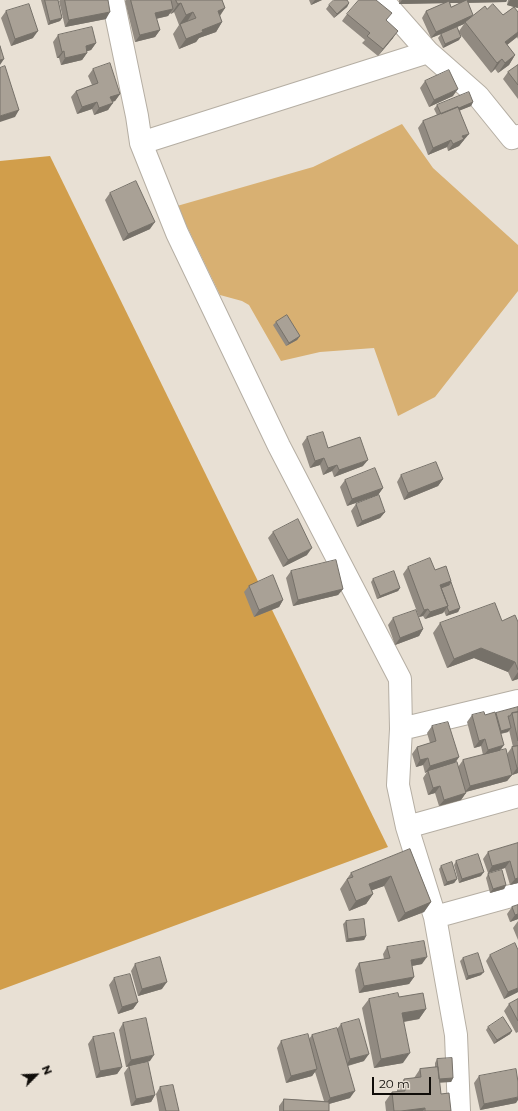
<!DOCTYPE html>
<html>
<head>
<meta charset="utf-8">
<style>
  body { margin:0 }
  #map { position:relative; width:518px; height:1111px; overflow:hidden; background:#e8e0d4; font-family:Montserrat,sans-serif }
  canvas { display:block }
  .north { position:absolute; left:16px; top:1055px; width:40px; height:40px; -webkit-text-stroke:3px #e8e0d4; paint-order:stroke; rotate:66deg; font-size:11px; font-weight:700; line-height:16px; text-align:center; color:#100d09 }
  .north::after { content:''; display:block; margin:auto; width:14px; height:18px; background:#100d09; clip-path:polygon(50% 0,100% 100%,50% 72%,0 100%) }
  .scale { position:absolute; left:372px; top:1077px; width:59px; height:18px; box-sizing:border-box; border:2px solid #100d09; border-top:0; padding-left:5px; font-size:12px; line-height:14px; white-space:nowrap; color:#100d09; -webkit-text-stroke:3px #e8e0d4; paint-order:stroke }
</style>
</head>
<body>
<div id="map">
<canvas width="518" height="1111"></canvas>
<div class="north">N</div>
<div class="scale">20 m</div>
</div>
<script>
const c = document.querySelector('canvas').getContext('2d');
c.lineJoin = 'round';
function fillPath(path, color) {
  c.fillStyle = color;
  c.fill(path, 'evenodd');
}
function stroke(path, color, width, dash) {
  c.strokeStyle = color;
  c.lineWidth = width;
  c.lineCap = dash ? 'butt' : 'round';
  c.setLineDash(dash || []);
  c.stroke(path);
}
const green = new Path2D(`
  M402,124L433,168L518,245V291L435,397L398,416L374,348L320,352L281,361L249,305L242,301L220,295L177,206L313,167Z`);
const forest = new Path2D(`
  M50,156L388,847L0,990V161Z`);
const minor = new Path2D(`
  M113,0L137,116L141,143L177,233L279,446L400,679L401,729L398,785L407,827L435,917L456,1035L459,1111
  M428,52L478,96L512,138L518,136
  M141,143L428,52L382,0
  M401,729L518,701
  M407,827L518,796
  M435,917L518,894`);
const wall = new Path2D(`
  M41,0H58L62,18L60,21L48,25Z
  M60,0H108L106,19L65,27L59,1Z
  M126,0H222L225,8L220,16L222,22L216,32L199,38L196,42L179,49L173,34L179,25L174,12L171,14L170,13L168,16L156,19L160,30L155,37L135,42L125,1Z
  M309,0H322L311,5Z
  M399,0H507L506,2L468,3L472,17L487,9L503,15L514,7L507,5L508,0H518V8L514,7L518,12V39L517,37L507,45L515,55L509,65L498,73L495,69L491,73L460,34L459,40L443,48L438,38L441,34L444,33L431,38L422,18L426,11L445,3L399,4ZM450,3H461L451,7ZM464,24L459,31L457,27Z
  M349,3L347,7L334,18L326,9L329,5Z
  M6,11L33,38L11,46L1,18Z
  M347,14L386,21L393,38L378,56L362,43L365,40L342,21Z
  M58,35L96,43L91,50L87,51V53L82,60L61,65L59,58H57L53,42Z
  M518,65V99L503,79L508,72Z
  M93,69L120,94L115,101L112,102L108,110L94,115L92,109L77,114L71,97L76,91L92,85L88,76Z
  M425,81L453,96L429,107L420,88Z
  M473,102L471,106L460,110L464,140L463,141L459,146L448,151L447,147L428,155L418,128L423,121L437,115L434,109L437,105Z
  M110,193L150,229L123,241L105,200Z
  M276,322L300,336L297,340L286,346L273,325Z
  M307,437L328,448L363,466L334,477L332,471L323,475L320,465L310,468L302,444Z
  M401,475L443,479L438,486L404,500L397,482Z
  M345,480L383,488L378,495L347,506L340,487Z
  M356,504L385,512L380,518L357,527L351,511Z
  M273,532L307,555L283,567L268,538Z
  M408,567L435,570L451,581V582L460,608L458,612L446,616L444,611L443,613L425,619L423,616L419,617L403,574Z
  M291,571L343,589L338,595L293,606L286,578Z
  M373,579L400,588L398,591L377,599L371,582Z
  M249,586L283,600L279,607L254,617L244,592Z
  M393,618L423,629L419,636L395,645L388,625Z
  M502,621L518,622V679L512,681L508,672L474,658L447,668L433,633L440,623Z
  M518,707V773L512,775L507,754L512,747H513L509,730L508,732L501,734L500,751L512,775L507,781L466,792L461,800L439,806L435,793L428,795L423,778L427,772L425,773L423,765L416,767L412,754L417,747L430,743L427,733L432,726L459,757L455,763L458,767L463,760L483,755L481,746L474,748L467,722L472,715H485L496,713Z
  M518,843V883L510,885L505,868L488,873L483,859L488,852Z
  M410,849L431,902L424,912L398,922L384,886L372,890L373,894L366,904L349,911L340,889L351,873Z
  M456,861L481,876L459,883L454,865Z
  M441,866L457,879L454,883L444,886L439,869Z
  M488,874L506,885L504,889L490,893L486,878Z
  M518,905V919L510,922L507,914L512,907Z
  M346,921L366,936L364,940L346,942L343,924Z
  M518,921V940L513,928Z
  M387,947L422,964L412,966L414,977L409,984L359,993L355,970L359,963L384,959L383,954Z
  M518,950V992L504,999L486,961L490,955Z
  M463,958L481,975L466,980L460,961Z
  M135,964L162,989L138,996L131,971Z
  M114,978L138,1002L133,1009L118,1014L109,985Z
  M399,997L426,1009L419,1019L404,1022L403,1063L374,1068L362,1008L369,999Z
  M518,999V1032L516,1033L504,1011L509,1004Z
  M123,1023L150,1061L126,1067L119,1030Z
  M341,1024L364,1061L348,1066L350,1098L329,1104V1111H279V1106L284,1099L324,1101L315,1072L312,1076L286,1083L277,1048L281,1041L309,1039L312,1035L337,1029Z
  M488,1027L512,1031L510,1034L494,1044L486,1030Z
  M93,1037L122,1067L117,1074L96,1078L88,1044Z
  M437,1059L453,1078L451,1082H439L441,1094L451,1111H386L385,1102L392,1092H397V1089L404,1079L414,1078L420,1069L435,1067V1063Z
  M129,1066L155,1095L151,1102L131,1106L124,1073Z
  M479,1076L516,1103L480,1110L474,1083Z
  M160,1087L179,1111H159L156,1094Z`);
const shadedWall = new Path2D(`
  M315,0H322L311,5Z
  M402,0H507L506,2L399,4Z
  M510,0H518V8L507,5Z
  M181,3L174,12L171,14L178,4Z
  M349,3L347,7L334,18L337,14Z
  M225,8L218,18V11Z
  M173,9L168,16L150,20L155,13Z
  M110,12L106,19L65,27L69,20Z
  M193,12L187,22L179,25L186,15Z
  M473,15L468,22H465L464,24L431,38L436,32Z
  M62,18L60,21L48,25L50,21Z
  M222,22L216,32L199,38L196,42L179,49L186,39L202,30Z
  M160,30L155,37L135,42L140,35Z
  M38,31L33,38L11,46L15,39Z
  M398,31L393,38L378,56L383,49Z
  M518,32V35L517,37L498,52L505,42Z
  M461,37L459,40L443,48L445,44Z
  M96,43L91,50L81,53L86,46Z
  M64,51L59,58H57L62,52Z
  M87,53L82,60L61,65L65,58Z
  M515,55L509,65L498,73L505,63Z
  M4,59L0,65V60Z
  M502,59L495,69L491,73L497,63Z
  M458,89L453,96L429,107L434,100Z
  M120,94L115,101L105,104L110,97Z
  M97,102L92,109L77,114L82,107Z
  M473,102L471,106L439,119L441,115Z
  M113,103L108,110L94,115L99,108Z
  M19,110L15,117L0,122V116Z
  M469,134L459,146L448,151L453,144L462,136Z
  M451,140L447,147L428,155L433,148Z
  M155,222L150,229L123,241L128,234Z
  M300,336L297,340L286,346L289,343Z
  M324,458L320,465L310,468L315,461Z
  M368,460L363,466L334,477L339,470Z
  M337,465L332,471L323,475L328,468Z
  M443,479L438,486L404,500L408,493Z
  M383,488L378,495L347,506L352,499Z
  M385,512L380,518L357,527L362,521Z
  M312,548L307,555L283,567L288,560Z
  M451,581L447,588L440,590V585Z
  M400,588L398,591L377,599L380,596Z
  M343,589L338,595L293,606L298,600Z
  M283,600L279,607L254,617L259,610Z
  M448,606L443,613L425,619L430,612Z
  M460,608L458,612L446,616L449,612Z
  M428,609L423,616L419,617L424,610Z
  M423,629L419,636L395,645L400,638Z
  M481,648L515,662L508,672L474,658L447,668L454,659Z
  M518,672V679L512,681Z
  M511,728L508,732L498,734L501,731Z
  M485,739L481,746L474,748L479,741Z
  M504,745L499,752L483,756L488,750Z
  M459,757L454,764L428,771L427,772L425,773L430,766Z
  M428,758L423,765L416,767L420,760Z
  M517,768H518V773L512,775Z
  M512,775L507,781L465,792L470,786Z
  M440,786L435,793L428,795L433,788Z
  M466,793L461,800L439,806L444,800Z
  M510,861L505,868L488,873L492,866Z
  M484,872L481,876L459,883L462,879Z
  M391,876L384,886L362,894L369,884Z
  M518,878V883L510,885L515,879Z
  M457,879L454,883L444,886L447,882Z
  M506,885L504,889L490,893L493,889Z
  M373,894L366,904L349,911L356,901Z
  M431,902L424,912L398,922L405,913Z
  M518,914V919L510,922L515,915Z
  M366,936L364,940L346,942L348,939Z
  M427,957L422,964L406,967L411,960Z
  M484,972L481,975L466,980L468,976Z
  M414,977L409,984L359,993L364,986Z
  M167,982L162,989L138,996L142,989Z
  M518,988V992L504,999L508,992Z
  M138,1002L133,1009L118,1014L122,1007Z
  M426,1009L419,1019L395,1023L402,1013Z
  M512,1031L510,1034L494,1044L497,1040Z
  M410,1053L403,1063L374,1068L381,1059Z
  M369,1054L364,1061L346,1066L350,1059Z
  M154,1055L150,1061L126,1067L131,1060Z
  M122,1067L117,1074L96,1078L100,1071Z
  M317,1069L312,1076L286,1083L291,1076Z
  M453,1078L451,1082L436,1083L439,1079Z
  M355,1091L350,1098L325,1105L330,1098Z
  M155,1095L151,1102L131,1106L136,1099Z
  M518,1097V1100L516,1103L480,1110L484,1104Z
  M425,1108L423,1111H401Z`);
const building = new Path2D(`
  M45,0H58L62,18L50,21Z
  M65,0H108L110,12L69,20Z
  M131,0H171L173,9L155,13L160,30L140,35Z
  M176,0H222L225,8L218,11L222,22L202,30L203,32L186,39L180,24L196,18L193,12L186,15L181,3L178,4Z
  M334,0H347L349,3L337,14L329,5Z
  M359,0H376L392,13L386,20L398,31L383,49L367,36L370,33L347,14Z
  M467,0L473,15L436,32L426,11L449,1L451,7Z
  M29,4L38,31L15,39L6,11Z
  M493,4L503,15L514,7L518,12V32L505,42L515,55L505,63L502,59L497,63L465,22L485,6L487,9Z
  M92,27L96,43L86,46L87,53L65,58L64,51L62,52L58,35Z
  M457,27L461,37L445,44L441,34Z
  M0,46L4,59L0,60Z
  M110,63L120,94L110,97L113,103L99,108L97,102L82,107L76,91L98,83L93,69Z
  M518,65V85L508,72Z
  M5,66L19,110L0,116V68Z
  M449,70L458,89L434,100L425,81Z
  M469,92L473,102L459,108L458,107L441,114L437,105Z
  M458,107L469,134L462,136L464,139L453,144L451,140L433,148L423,121Z
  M136,181L155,222L128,234L110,193Z
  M287,315L300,336L289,343L276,322Z
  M323,432L328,448L360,437L368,460L339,470L337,465L328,468L324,458L315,461L307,437Z
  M436,462L443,479L408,493L401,475Z
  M375,468L383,488L352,499L345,480Z
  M379,495L385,512L362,521L356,504Z
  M298,519L312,548L288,560L273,532Z
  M430,558L435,570L446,566L451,581L440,585L448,606L430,612L428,609L424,610L408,567Z
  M336,560L343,589L298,600L291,571Z
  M394,571L400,588L380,596L373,579Z
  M273,575L283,600L259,610L249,586Z
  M451,582L460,608L449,612L447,607L448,606L441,588L449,585Z
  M495,603L502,621L515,615L518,622V670L515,662L481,648L454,659L440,623Z
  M416,610L423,629L400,638L393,618Z
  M518,707V712L512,713L510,716H508L511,728L501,731L496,713Z
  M484,712L485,715L495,712L504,745L488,750L485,739L479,741L472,715Z
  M518,712V741L512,713Z
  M448,722L459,757L430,766L428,758L420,760L417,747L436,741L432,726Z
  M518,746V768H517L512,747Z
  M506,749L512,775L470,786L463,760Z
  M457,762L466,793L444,800L440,786L433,788L428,771Z
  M518,843V878L515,879L510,861L492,866L488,852Z
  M410,849L431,902L405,913L391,876L369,884L373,894L356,901L347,879L353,877L351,873Z
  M478,854L484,872L462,879L456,861Z
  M452,862L457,879L447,882L441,866Z
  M502,870L506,885L493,889L488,874Z
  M518,905V914L515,915L512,907Z
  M364,919L366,936L348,939L346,921Z
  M424,941L427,957L411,960L414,977L364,986L359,963L390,958L387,947Z
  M515,943L518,950V988L508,992L490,955Z
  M478,953L484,972L468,976L463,958Z
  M160,957L167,982L142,989L135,964Z
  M130,974L138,1002L122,1007L114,978Z
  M398,993L399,997L423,993L426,1009L402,1013L410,1053L381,1059L369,999Z
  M518,999V1021L509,1004Z
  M503,1017L512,1031L497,1040L488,1027Z
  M146,1018L154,1055L131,1060L123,1023Z
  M359,1019L369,1054L350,1059L341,1024Z
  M337,1028L355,1091L330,1098L312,1035Z
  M114,1033L122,1067L100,1071L93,1037Z
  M308,1034L317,1069L291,1076L281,1041Z
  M452,1058L453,1078L439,1079L437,1059Z
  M148,1062L155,1095L136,1099L129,1066Z
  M438,1067L441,1094L449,1093L451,1111H425V1108L401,1111H394L392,1092L405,1091L404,1079L421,1077L420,1069Z
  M516,1069L518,1082V1097L484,1104L479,1076Z
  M173,1085L179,1111H166L160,1087Z
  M284,1099L329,1102V1111H284Z`);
fillPath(green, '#d8b072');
fillPath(forest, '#d19e4b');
stroke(minor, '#b5aea3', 24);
stroke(minor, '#fff', 22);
fillPath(wall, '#918a81');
fillPath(shadedWall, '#767169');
fillPath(building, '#a9a196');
stroke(building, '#767169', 1);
</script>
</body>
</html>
